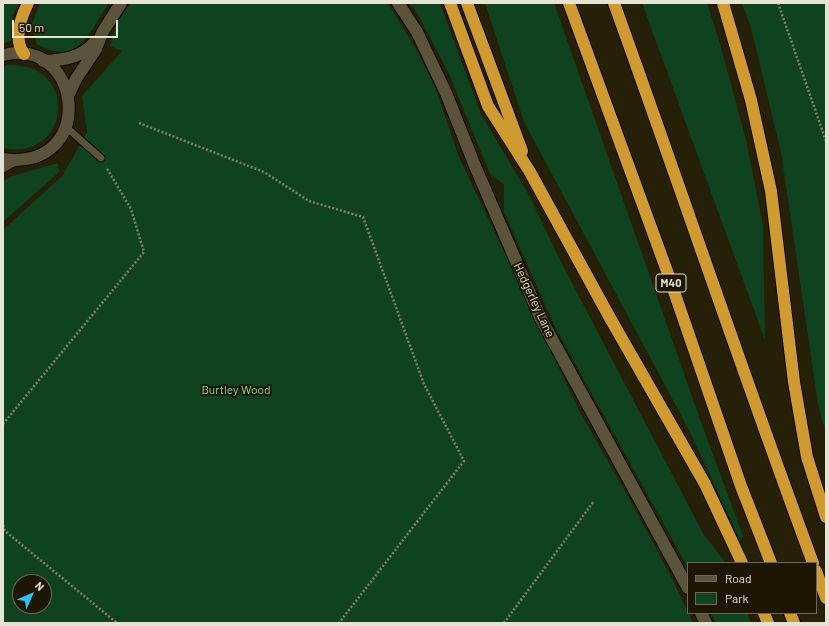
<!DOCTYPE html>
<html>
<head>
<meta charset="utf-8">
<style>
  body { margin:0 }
  #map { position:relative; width:829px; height:626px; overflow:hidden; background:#262008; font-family:Barlow,sans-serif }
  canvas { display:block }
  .frame { position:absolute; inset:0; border:4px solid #e6e2d4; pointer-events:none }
  .legend { position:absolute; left:687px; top:562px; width:130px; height:52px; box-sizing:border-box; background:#1d1602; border:1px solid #6d6856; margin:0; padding:5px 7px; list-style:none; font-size:12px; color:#e6e2d4 }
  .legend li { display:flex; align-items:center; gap:8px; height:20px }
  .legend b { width:20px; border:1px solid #6d6856 }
  .north { position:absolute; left:12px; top:574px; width:40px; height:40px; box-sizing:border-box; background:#1d1602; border:1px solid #6d6856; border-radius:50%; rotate:45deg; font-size:11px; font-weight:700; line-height:16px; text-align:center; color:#e6e2d4 }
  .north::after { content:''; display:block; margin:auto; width:14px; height:18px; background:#26c9fe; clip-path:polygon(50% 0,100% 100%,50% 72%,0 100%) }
  .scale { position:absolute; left:12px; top:20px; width:106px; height:18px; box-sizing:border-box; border:2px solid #e6e2d4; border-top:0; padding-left:5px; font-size:12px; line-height:14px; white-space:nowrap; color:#e6e2d4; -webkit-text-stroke:3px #1d1602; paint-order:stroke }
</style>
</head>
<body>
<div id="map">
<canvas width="829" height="626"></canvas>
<div class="frame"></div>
<ul class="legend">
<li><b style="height:5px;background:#5b533b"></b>Road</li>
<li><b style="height:11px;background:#0f421f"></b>Park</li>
</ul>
<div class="north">N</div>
<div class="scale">50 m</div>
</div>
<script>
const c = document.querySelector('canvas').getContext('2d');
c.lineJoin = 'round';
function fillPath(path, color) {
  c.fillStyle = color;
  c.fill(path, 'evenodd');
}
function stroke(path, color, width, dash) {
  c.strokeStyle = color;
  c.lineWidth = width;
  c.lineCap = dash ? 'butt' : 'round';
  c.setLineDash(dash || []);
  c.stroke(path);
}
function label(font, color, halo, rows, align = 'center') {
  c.font = font + ' Barlow,sans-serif';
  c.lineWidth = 4;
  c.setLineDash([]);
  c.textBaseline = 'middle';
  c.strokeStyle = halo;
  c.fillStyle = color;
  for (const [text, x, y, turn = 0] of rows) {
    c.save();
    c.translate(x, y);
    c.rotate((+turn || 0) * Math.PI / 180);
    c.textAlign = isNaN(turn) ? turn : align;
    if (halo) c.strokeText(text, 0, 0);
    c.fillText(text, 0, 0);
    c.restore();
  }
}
const green = new Path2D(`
  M3,3H19L12,17L11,41L3,43Z
  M40,3H109C89,32 79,68 37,44L31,26Z
  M131,3H386L391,8L415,47L435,87L459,157L580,412L634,507L674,582L693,623H3V230L63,175L87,132L82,96L122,51L110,46L117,22ZM20,582H44V606H20Z
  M408,3H440L481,114L530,197L560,260L704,535L726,563H688V568L555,327L504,212V184L490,174L449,74L415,9Z
  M485,3H554L701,422L743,536L740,540L689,430L524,122Z
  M642,3H707L721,47L746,140L763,225L765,340Z
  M742,3H826V434L818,404L781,152L751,28Z
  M7,65C81,62 71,162 3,148V67Z
  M58,163L59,172L3,222V181L13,176Z
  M711,613H747L751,623H716Z`);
const path = new Path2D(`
  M778,3L826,141
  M139,123L264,172L309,201L363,217L424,384L464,461L339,623
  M3,424L144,252L131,209L106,167
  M3,525L5,531L117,623
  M504,623L594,501`);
const lane = new Path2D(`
  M66,127L101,158
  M3,169L17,161`);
const secondary = new Path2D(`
  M398,3L417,32L446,93L475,166L541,319L688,588
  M3,55C84,36 97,172 3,159
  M43,61C65,60 81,58 96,41
  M68,96L76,79L96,49L102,33L121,3
  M701,613L706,623`);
const highway = new Path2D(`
  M450,3L488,106L530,172L610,318L705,484L742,563
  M467,3L522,151
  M569,3L667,271L741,486L771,563
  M614,3C681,189 744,377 813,563
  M723,3L751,100L771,191L794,382L807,457L826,517
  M24,54C13,39 20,19 28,3
  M816,571L826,598
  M764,613L768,623
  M790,613L794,623`);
const shields = [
  [671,283,30]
];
const shieldNames = [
  ["M40",671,283]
];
const streetNames = [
  ["Hedgerley Lane",534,300,65]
];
const parkNames = [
  ["Burtley Wood",236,390]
];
fillPath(green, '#0f421f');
stroke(lane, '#0f0900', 9);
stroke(secondary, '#0f0900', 14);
stroke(highway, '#0f0900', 14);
stroke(path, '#847f6c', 2.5, [2, 2]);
stroke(lane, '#5b533b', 7);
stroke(secondary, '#5b533b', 12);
stroke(highway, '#cf9a32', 12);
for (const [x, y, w] of shields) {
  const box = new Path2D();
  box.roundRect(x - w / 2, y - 9, w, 18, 3);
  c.fillStyle = '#1d1602';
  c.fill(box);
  stroke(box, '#e6e2d4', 1);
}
label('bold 11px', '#e6e2d4', null, shieldNames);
label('12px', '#e6e2d4', '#1d1602', streetNames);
label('12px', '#7de094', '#1d1602', parkNames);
</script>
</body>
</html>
